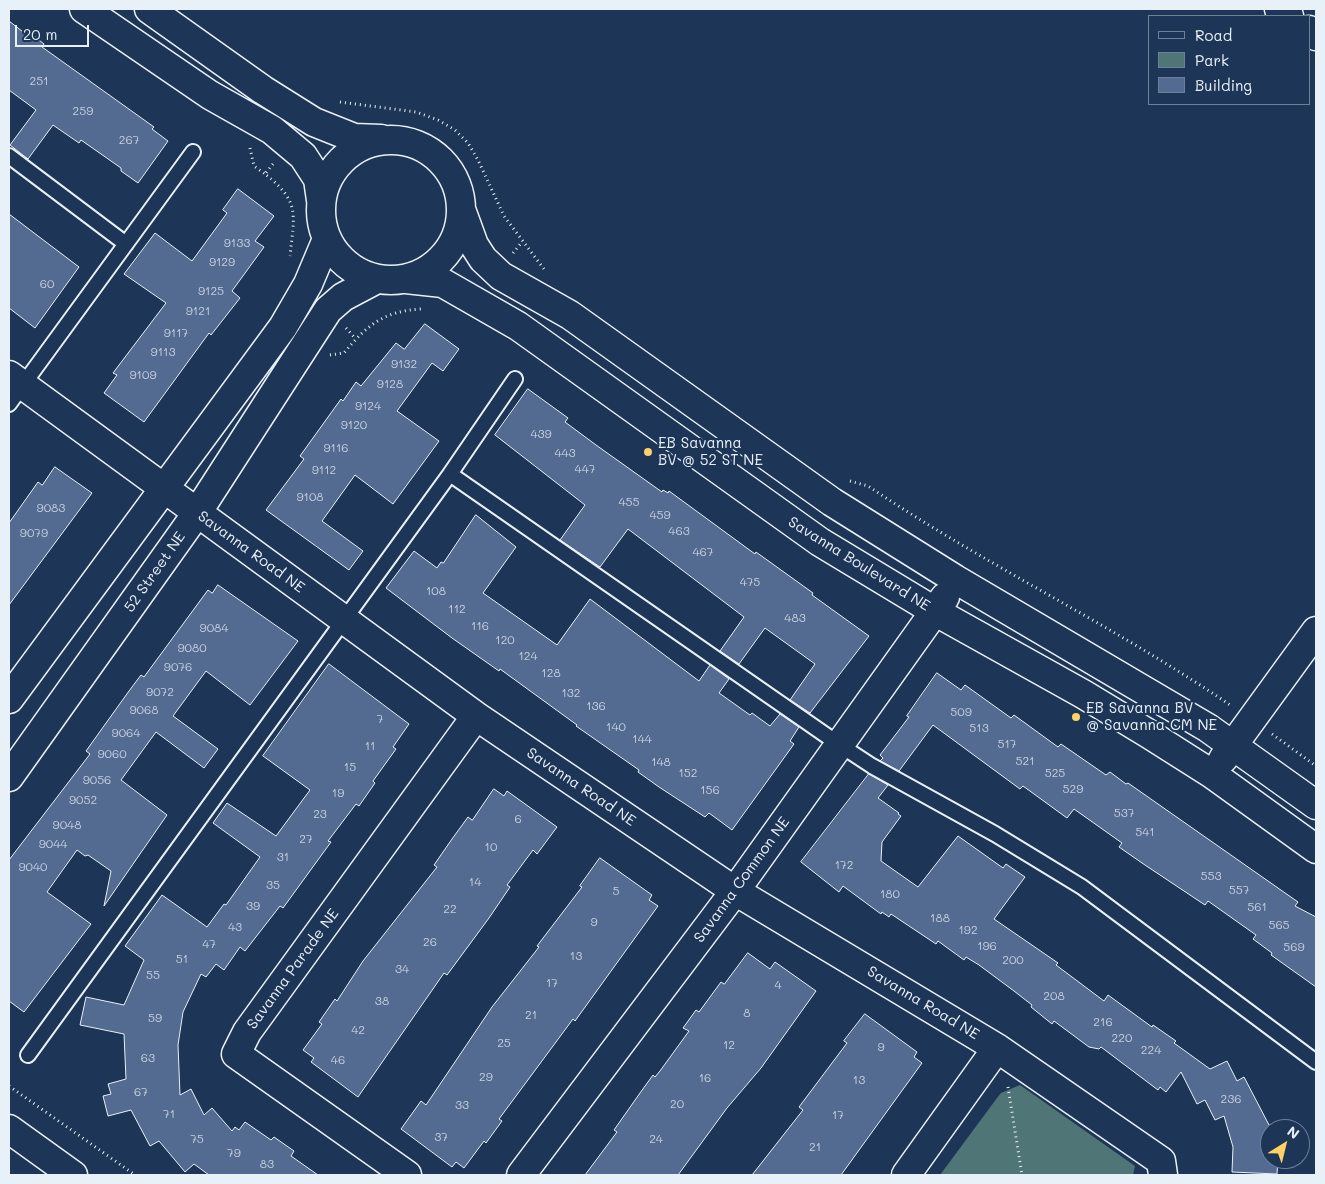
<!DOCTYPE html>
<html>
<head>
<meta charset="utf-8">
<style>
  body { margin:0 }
  #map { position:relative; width:1325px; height:1184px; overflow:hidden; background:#1d3557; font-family:Mali,sans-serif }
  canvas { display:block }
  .frame { position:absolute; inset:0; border:10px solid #e8f1f8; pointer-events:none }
  .legend { position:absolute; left:1148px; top:15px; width:162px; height:90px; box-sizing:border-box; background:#1d3557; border:1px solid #6e8097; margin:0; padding:6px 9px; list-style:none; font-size:15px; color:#e8f1f8 }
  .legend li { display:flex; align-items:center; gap:10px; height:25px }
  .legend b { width:25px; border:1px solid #6e8097 }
  .north { position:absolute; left:1260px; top:1119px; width:50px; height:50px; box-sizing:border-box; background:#1d3557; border:1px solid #6e8097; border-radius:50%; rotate:36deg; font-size:14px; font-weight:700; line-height:20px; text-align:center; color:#e8f1f8 }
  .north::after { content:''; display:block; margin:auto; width:18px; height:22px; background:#ffd166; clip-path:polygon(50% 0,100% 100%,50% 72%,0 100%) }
  .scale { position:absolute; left:15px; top:25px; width:74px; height:22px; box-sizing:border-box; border:2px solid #e8f1f8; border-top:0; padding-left:6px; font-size:15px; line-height:18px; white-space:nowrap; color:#e8f1f8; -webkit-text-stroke:4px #1d3557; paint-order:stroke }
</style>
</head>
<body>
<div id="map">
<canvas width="1325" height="1184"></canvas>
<div class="frame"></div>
<ul class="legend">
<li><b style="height:6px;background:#1d3557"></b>Road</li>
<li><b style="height:14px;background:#507577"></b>Park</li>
<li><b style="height:14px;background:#536a91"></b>Building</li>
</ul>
<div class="north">N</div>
<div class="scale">20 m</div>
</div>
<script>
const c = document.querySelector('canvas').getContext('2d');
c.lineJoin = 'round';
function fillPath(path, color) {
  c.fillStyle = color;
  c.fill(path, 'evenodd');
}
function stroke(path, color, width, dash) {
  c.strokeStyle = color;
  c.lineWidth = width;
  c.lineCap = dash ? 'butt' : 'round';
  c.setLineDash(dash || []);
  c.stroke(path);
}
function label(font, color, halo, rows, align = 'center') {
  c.font = font + ' Mali,sans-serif';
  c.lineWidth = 4.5;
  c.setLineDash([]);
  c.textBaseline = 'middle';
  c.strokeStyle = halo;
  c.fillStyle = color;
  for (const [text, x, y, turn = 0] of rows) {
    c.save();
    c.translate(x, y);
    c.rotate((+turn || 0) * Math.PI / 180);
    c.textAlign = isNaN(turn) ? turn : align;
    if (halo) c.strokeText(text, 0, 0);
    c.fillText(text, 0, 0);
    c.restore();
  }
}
const green = new Path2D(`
  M1020,1085L1135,1166L1133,1175H940L997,1098L1001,1093Z`);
const building = new Path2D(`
  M9,21L27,35L29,32L44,44L42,47L154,127L152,129L168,141L138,183L121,171V168L81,140L79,143L53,125L28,159L10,145L36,110L9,90Z
  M238,189L274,216L255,241L264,247L232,291L240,298L211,335L209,333L144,422L104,393L117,375L113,373L166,303L124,274L155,233L192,261L227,213L223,210Z
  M9,214L79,267L35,328L9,308Z
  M425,324L459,349L443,371L432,363L397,411L439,441L393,504L355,475L322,521L363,551L349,570L266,510L304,459L300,456L341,399L343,401L356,382L361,386L396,343L404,349Z
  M528,389L568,418L565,422L596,445L662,492L663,490L668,493L669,491L755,554L756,552L813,593L812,595L869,636L810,713L790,700L815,664L765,628L739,664L720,651L744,617L628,529L600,567L560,540L585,505L495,435Z
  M55,467L92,493L9,605V523L38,482L42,485Z
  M476,515L516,547L483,593L557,645L590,599L699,681L710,665L729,679L719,693L750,715L752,713L770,726L780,714L799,727L790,741L794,744L732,830L709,813L705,817L659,787L638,772L639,770L576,726L577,725L500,669L499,671L452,638L386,588L414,551L437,568L441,562L443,563Z
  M218,585L298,641L250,705L206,671L173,716L218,749L204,768L156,732L121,780L167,815L104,906L111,871L88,855L85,856L77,850L47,892L91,924L24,1012L9,1001V860L90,754L86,751L129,691L141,675L144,677L208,590L212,593Z
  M329,664L409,724L393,747L396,749L373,781L375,783L359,806L356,804L328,841L331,842L283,908L280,906L245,951L240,947L224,970L216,964L206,977L201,974L183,1012L178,1045L180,1095L191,1089L204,1115L212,1108L232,1131L235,1127L239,1130L245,1122L271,1140L274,1137L294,1151L291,1156L318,1175H209L194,1164L185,1172L159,1141L150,1146L131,1110L108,1116L103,1096L111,1094L108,1084L126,1079L124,1034L80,1025L86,997L124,1005L144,960L125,946L162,895L207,927L224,904L226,905L260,857L213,823L227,803L276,836L310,790L263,756Z
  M937,673L961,690L965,685L1011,718L1014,715L1058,747L1061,744L1106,775L1110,772L1126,784L1128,783L1298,902L1295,906L1316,917V987L1271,955L1272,953L1253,939L1256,935L1208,901L1205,905L1142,863L1119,847L1122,843L1074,809L1067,818L1023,786L1020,789L933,725L899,771L880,761L883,758L880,755L909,717L907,716Z
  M869,774L888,785L878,798L899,813L898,814L901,816L882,842L881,861L918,887L958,836L1003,868L1006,864L1025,877L994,919L1058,963L1056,965L1104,1001L1108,995L1152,1027L1153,1025L1176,1041L1174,1043L1210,1069L1227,1061L1237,1081L1244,1077L1269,1125H1280V1129H1270V1159H1278L1277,1174L1232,1172L1233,1147L1224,1116L1215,1120L1205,1100L1197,1104L1181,1072L1166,1092L1160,1087L1158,1090L1101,1047L1099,1049L1089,1047L1054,1021L1052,1024L1031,1007L1032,1005L1014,991L979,965L966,957L964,960L938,941L936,944L891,914L889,917L882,912L881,914L843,886L839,892L801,862Z
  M494,789L504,796L507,791L557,827L537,854L533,850L507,885L510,887L489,918L447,975L444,973L358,1097L311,1062L314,1058L303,1050L322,1024L319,1022L335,999L337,1001L363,961L437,867L434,865L452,839L468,817L472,820Z
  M600,858L652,895L649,900L658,906L575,1021L573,1019L499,1119L502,1121L486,1143L484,1141L464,1168L456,1162L452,1167L401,1129L421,1101L426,1105L492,1007L539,947L537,946L582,887L580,886Z
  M748,953L770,969L775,962L816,991L761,1068L727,1108L678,1175H585L617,1132L614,1130L640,1093L653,1075L655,1077L660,1071L689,1031L683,1028L696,1010L699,1012L721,982L724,984Z
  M865,1014L917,1052L914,1057L922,1063L841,1175H752L803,1110L799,1107L847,1043L844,1041Z`);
const path = new Path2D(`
  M340,102L416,112L438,120L455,130L468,143L478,160L504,216L544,269
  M250,148L254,166L265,174
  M273,164L265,174C301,202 294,215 290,256
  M513,253L522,242
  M346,328L356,339
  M330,355L344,353C367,325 384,311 421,309
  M850,481L868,486C985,565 1113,625 1230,705
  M1272,734L1316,766
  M9,1086L135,1175
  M1008,1087L1022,1175`);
const service = new Path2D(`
  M9,156L126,244
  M9,404L193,152
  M450,474L840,745L872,766L995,834L1082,887L1316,1062
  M28,1055L450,474L515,379`);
const minor = new Path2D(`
  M84,9L210,95L272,130L303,156L318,179L321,200
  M149,9L263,90L314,122L354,138L381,139
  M1279,9L1289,16
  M1309,30L1316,36
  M321 210a70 70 0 1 1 140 0a70 70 0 1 1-140 0Z
  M462,212L474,245L483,259L501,276L570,315L832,502L955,579L1208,728L1316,805
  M406,279L443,283L518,326L820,542L936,612L1083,694L1149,734L1212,774L1316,849
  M9,375L476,716L735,891L997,1048L1161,1161L1163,1175
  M9,699L283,327L308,284L327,239
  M1223,759L1316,631
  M9,777L197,513L328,310L343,297L377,279
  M407,1175L236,1054L247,1032L476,716
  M521,1175L735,891L945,597
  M906,1175L997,1048`);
const tertiary = new Path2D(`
  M9,1129L73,1175`);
const markers = [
  [648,452,5,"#ffd166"],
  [1076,717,5,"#ffd166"]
];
const numberNames = [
  ["251",39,81],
  ["259",83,111],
  ["267",129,140],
  ["9133",237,243],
  ["9129",222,262],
  ["60",47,284],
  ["9125",211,291],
  ["9121",198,311],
  ["9117",176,333],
  ["9113",163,352],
  ["9132",404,364],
  ["9109",143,375],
  ["9128",390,384],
  ["9124",368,406],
  ["9120",354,425],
  ["439",541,434],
  ["9116",336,448],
  ["443",565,453],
  ["447",585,469],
  ["9112",324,470],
  ["9108",310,497],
  ["455",629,502],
  ["9083",51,508],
  ["459",660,515],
  ["463",679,531],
  ["9079",34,533],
  ["467",703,552],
  ["475",750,582],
  ["108",436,591],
  ["112",457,609],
  ["483",795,618],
  ["116",480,626],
  ["9084",214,628],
  ["120",505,640],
  ["9080",192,648],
  ["124",528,656],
  ["9076",178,667],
  ["128",551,673],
  ["9072",160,692],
  ["132",571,693],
  ["136",596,706],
  ["9068",144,710],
  ["509",961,712],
  ["7",380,719],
  ["140",616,727],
  ["513",979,728],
  ["9064",126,733],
  ["144",642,739],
  ["517",1007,744],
  ["11",370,746],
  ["9060",112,754],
  ["521",1025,761],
  ["148",661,762],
  ["15",350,767],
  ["152",688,773],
  ["525",1055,773],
  ["9056",97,780],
  ["529",1073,789],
  ["156",710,790],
  ["19",338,793],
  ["9052",83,800],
  ["537",1124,813],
  ["23",320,814],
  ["6",518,819],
  ["9048",67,825],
  ["541",1145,832],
  ["27",306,839],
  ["9044",53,844],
  ["10",491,847],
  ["31",283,857],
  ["172",844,865],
  ["9040",33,867],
  ["553",1211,876],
  ["14",475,882],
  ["35",273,885],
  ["557",1239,890],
  ["5",616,891],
  ["180",890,894],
  ["39",253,906],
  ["561",1257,907],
  ["22",450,909],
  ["188",940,918],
  ["9",594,922],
  ["565",1279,925],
  ["43",235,927],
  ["192",968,930],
  ["26",430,942],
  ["47",209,944],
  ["196",987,946],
  ["569",1294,947],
  ["13",576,956],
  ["51",182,959],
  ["200",1013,960],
  ["34",402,969],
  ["55",153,975],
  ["17",552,983],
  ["4",778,985],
  ["208",1054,996],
  ["38",382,1001],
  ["8",747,1013],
  ["21",531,1015],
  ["59",155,1018],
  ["216",1103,1022],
  ["42",358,1030],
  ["220",1122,1038],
  ["25",504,1043],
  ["12",729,1045],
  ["9",881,1047],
  ["224",1151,1050],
  ["63",148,1058],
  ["46",338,1060],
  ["29",486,1077],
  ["16",705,1078],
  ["13",859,1080],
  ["67",141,1092],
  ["236",1231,1099],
  ["20",677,1104],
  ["33",462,1105],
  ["71",169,1114],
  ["17",838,1115],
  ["37",441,1137],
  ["75",197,1139],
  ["24",656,1139],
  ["21",815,1147],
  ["79",234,1153],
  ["83",267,1164]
];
const poiNames = [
  ["EB Savanna",658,443],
  ["BV @ 52 ST NE",658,460],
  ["EB Savanna BV",1086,708],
  ["@ Savanna CM NE",1086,725]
];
const streetNames = [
  ["Savanna Road NE",251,552,36],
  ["Savanna Boulevard NE",859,564,32],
  ["52 Street NE",155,572,-55],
  ["Savanna Road NE",581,787,34],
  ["Savanna Common NE",742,880,-54],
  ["Savanna Parade NE",293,969,-54],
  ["Savanna Road NE",923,1003,31]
];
fillPath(green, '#507577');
fillPath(building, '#536a91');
stroke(building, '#e8f1f8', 1);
stroke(service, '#e8f1f8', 18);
stroke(minor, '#e8f1f8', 31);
stroke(tertiary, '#e8f1f8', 31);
stroke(path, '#e8f1f8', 3, [1, 4]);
stroke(service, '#1d3557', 14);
stroke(minor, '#1d3557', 28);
stroke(tertiary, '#1d3557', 28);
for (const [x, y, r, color] of markers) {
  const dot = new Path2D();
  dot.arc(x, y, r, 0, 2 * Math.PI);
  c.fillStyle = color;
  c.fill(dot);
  stroke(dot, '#1d3557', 2);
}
label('12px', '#c3cfde', null, numberNames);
label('15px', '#e8f1f8', '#1d3557', poiNames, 'left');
label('15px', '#e8f1f8', '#1d3557', streetNames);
</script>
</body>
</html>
